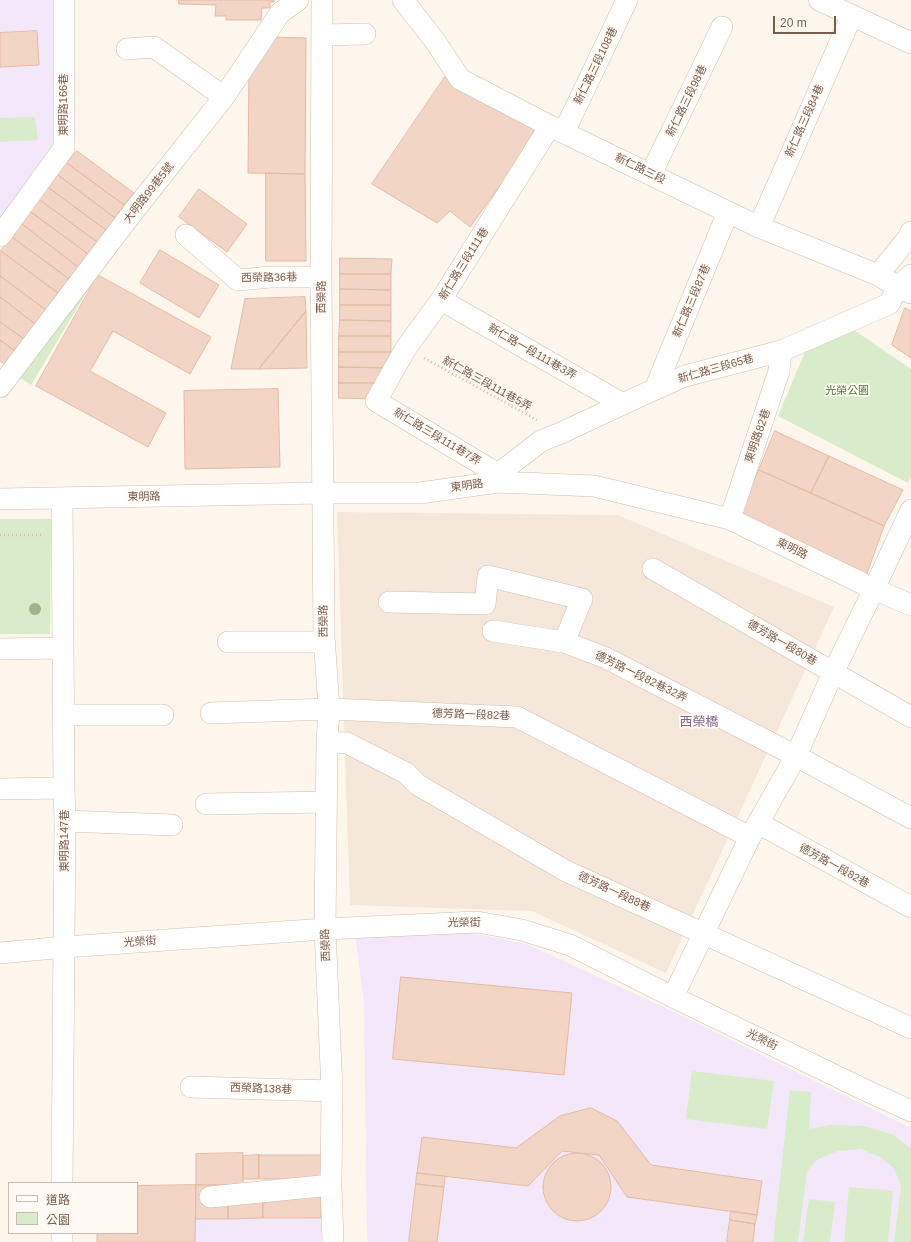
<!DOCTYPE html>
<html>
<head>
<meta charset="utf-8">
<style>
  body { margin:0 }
  #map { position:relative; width:911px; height:1242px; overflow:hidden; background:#fdf6ec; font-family:Arial,"Noto Sans TC",sans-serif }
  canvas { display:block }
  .legend { position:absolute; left:8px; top:1182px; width:130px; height:52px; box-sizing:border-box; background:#fffaf3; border:1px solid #c9bbb1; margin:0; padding:5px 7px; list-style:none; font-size:12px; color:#795c4e }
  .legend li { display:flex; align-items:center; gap:8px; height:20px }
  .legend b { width:20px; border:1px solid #c9bbb1 }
  .scale { position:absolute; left:773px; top:16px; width:63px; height:18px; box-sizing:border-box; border:2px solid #795c4e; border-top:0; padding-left:5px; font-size:12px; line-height:14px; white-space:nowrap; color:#795c4e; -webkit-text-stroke:3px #fffaf3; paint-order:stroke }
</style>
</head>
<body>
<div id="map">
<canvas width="911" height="1242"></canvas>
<ul class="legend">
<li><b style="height:5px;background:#fff"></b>道路</li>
<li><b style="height:11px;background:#d8ecc9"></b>公園</li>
</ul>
<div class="scale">20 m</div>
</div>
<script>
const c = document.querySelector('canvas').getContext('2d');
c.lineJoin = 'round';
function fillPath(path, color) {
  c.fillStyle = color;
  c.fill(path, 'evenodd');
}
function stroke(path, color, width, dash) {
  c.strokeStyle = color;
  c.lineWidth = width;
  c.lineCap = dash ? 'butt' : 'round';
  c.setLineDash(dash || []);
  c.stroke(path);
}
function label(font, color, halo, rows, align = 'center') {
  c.font = font + ' Arial,"Noto Sans TC",sans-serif';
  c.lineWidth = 3.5;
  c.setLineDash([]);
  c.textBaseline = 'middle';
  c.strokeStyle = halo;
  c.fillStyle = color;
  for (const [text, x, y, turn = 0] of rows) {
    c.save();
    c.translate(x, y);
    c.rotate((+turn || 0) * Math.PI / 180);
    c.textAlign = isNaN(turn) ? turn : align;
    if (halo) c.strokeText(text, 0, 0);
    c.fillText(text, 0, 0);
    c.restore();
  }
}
const residential = new Path2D(`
  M337,512L618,515L834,607L666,973L532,911L350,905Z`);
const education = new Path2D(`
  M0,0H58L59,140L0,218Z
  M467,932L527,944L668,1009L911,1128V1242H367L364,1003L355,935Z
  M321,1218V1242H195L196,1219Z`);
const green = new Path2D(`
  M35,117L38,140L0,142V118Z
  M89,286V288L31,385L16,375Z
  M845,324L911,369V476L908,483L778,416L813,333Z
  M0,519H51L50,634H0Z
  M692,1071L774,1081L767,1129L686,1119Z
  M790,1090L811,1092L809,1129L831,1125L863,1126L892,1134L911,1149V1242H894L901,1186L894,1168L880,1157L861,1149L838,1151L818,1159L807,1171L798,1242H773Z
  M849,1187L893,1191L888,1242H844Z
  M809,1199L835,1202L830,1242H803Z`);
const building = new Path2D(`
  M179,0H274V2H270V8H262L261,20H226V16H215L216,5L179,4Z
  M37,31L39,65L0,67V33Z
  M270,37L306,38L305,174L248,173L249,66Z
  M445,77L541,129L470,227L450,211L437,223L372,184Z
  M77,151L134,193L124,205L67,163Z
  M67,163L124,205L115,218L58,175Z
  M266,173L305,174L306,261H266Z
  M58,175L115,218L106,230L49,188Z
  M49,188L106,230L97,242L40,200Z
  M199,189L247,224L227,252L179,217Z
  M40,200L97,242L88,254L31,212Z
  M31,212L88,254L78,267L22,224Z
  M22,224L78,267L69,279L12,237Z
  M12,237L69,279L58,293L1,251Z
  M160,250L219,285L199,318L140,283Z
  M1,251L58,293L46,310L0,276V253Z
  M340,258L392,259L391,274H340Z
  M340,274H391V290L340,289Z
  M98,275L211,337L190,374L113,331L90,371L166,413L148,447L36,386Z
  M0,276L46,310L35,324L0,297Z
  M340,289L391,290V305H340Z
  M0,297L35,324L24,339L0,322Z
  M305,297L306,311L259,369H231L245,299Z
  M340,305H391V321L340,320Z
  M905,308L911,311V358L892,345Z
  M306,311L307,368L259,369Z
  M340,320L391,321V336H339Z
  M0,322L24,339L15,351L0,340Z
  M339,336H391V352H339Z
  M0,340L15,351L5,364L0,361Z
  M339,352H391L390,368L339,367Z
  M339,367L390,368L385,383H339Z
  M339,383H385L376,399L339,398Z
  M278,389L280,467L185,469L184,391Z
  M775,431L829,456L811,493L759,470Z
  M829,456L903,490L884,526L811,493Z
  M759,470L884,526L865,579L738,520Z
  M401,977L572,993L564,1075L393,1059Z
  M591,1108L617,1121L651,1165L762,1181L757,1215L627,1197L599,1155L562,1151L528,1186L417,1173L422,1137L516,1148L560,1116Z
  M543 1187a34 34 0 1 1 68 0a34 34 0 1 1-68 0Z
  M243,1153V1185H196V1154Z
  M259,1155H323L324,1179H259Z
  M259,1155V1179H243V1156Z
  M417,1173L445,1176L444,1187L416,1184Z
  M416,1184L444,1187L437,1242H409Z
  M196,1185H229L228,1219H196Z
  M196,1185L195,1242H97V1233H137V1186Z
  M229,1192L263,1193V1218L228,1219Z
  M263,1193H321V1218H263Z
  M731,1211L757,1215L755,1224L730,1220Z
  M730,1220L755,1224L753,1242H727Z`);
const path = new Path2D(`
  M424,358L537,420
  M0,535H41`);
const minor = new Path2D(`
  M322,0L321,277L324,636L329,709L327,742L325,929L332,1091L331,1185L333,1242
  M403,0L435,41L460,79L550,126L759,227L878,275L898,287L911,293
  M819,0L911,43
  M323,35L365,34
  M127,49L154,47L224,97
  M564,132L627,0
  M651,174L722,27
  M759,227L852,15
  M186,235L238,280L271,277H321
  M0,236L64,148V0
  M878,275L908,238L911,232
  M441,300L623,404
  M0,387L133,212L224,97L280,13L298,0
  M655,389L728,212
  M498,474L376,401L406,348L441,300L550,126
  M498,482V474L541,441L561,433L640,396L685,376L781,351L889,304L898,287L911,275
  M62,498L64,788L65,821L62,1183
  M0,499L323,493H420L498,482L594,486L730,519L874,589L911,605
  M730,519L779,371L781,351
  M653,569L911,717
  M389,602L485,604L488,576L582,599L564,642L606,658L796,756L911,818
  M493,631L564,642
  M228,642H324
  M0,649L63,648
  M211,713L329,709L517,717L750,837
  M64,715H163
  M327,742L347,743L406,773L418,785L566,871L911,1028
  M0,789L64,788
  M206,804L326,802
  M65,821L172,825
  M758,823L911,907
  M0,953L65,947L325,929L477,922L522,930L570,945L673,997L865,1090L911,1111
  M673,997L750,837L796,756L833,673L874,589L911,510
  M191,1087L332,1091
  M210,1197L331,1185
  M62,1242V1233`);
const trees = [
  [35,609]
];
const streetNames = [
  ["新仁路三段108巷",596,66,-64],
  ["新仁路三段98巷",687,101,-64],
  ["東明路166巷",64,105,-90],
  ["新仁路三段84巷",805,121,-66],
  ["新仁路三段",640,169,26],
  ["大明路99巷5號",149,193,-52],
  ["新仁路三段111巷",464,264,-58],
  ["西榮路36巷",269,278,-1],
  ["西榮路",322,297,-90],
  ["新仁路三段87巷",692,301,-67],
  ["新仁路一段111巷3弄",532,352,30],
  ["新仁路三段65巷",716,369,-16],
  ["新仁路三段111巷5弄",487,384,29],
  ["東明路82巷",758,436,-71],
  ["新仁路三段111巷7弄",437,437,31],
  ["東明路",467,486,-8],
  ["東明路",144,497,-1],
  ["東明路",792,549,26],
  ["西榮路",324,621,-91],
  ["德芳路一段80巷",782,643,30],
  ["德芳路一段82巷32弄",641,677,26],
  ["德芳路一段82巷",471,715,2],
  ["東明路147巷",65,841,-90],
  ["德芳路一段82巷",834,866,29],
  ["德芳路一段88巷",614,892,25],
  ["光榮街",464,923],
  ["光榮街",140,942,-4],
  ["西榮路",326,945,-92],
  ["光榮街",762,1040,26],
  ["西榮路138巷",261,1089,2]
];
const parkNames = [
  ["光榮公園",847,391]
];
const quarterNames = [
  ["西榮橋",699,722]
];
fillPath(residential, '#f5e8da');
fillPath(education, '#f3e8fa');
fillPath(green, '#d8ecc9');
fillPath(building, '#f2d5c4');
stroke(building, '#e5bba4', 1);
stroke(minor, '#d0beb0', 22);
stroke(path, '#d8b8a6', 2.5, [1, 3]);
stroke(minor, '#fff', 21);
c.fillStyle = '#a0b18e';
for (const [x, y] of trees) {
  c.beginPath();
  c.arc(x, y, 6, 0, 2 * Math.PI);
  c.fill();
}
label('11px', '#795c4e', '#fffaf3', streetNames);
label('11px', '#547942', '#fffaf3', parkNames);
label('13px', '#836694', '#fffaf3', quarterNames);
</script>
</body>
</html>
